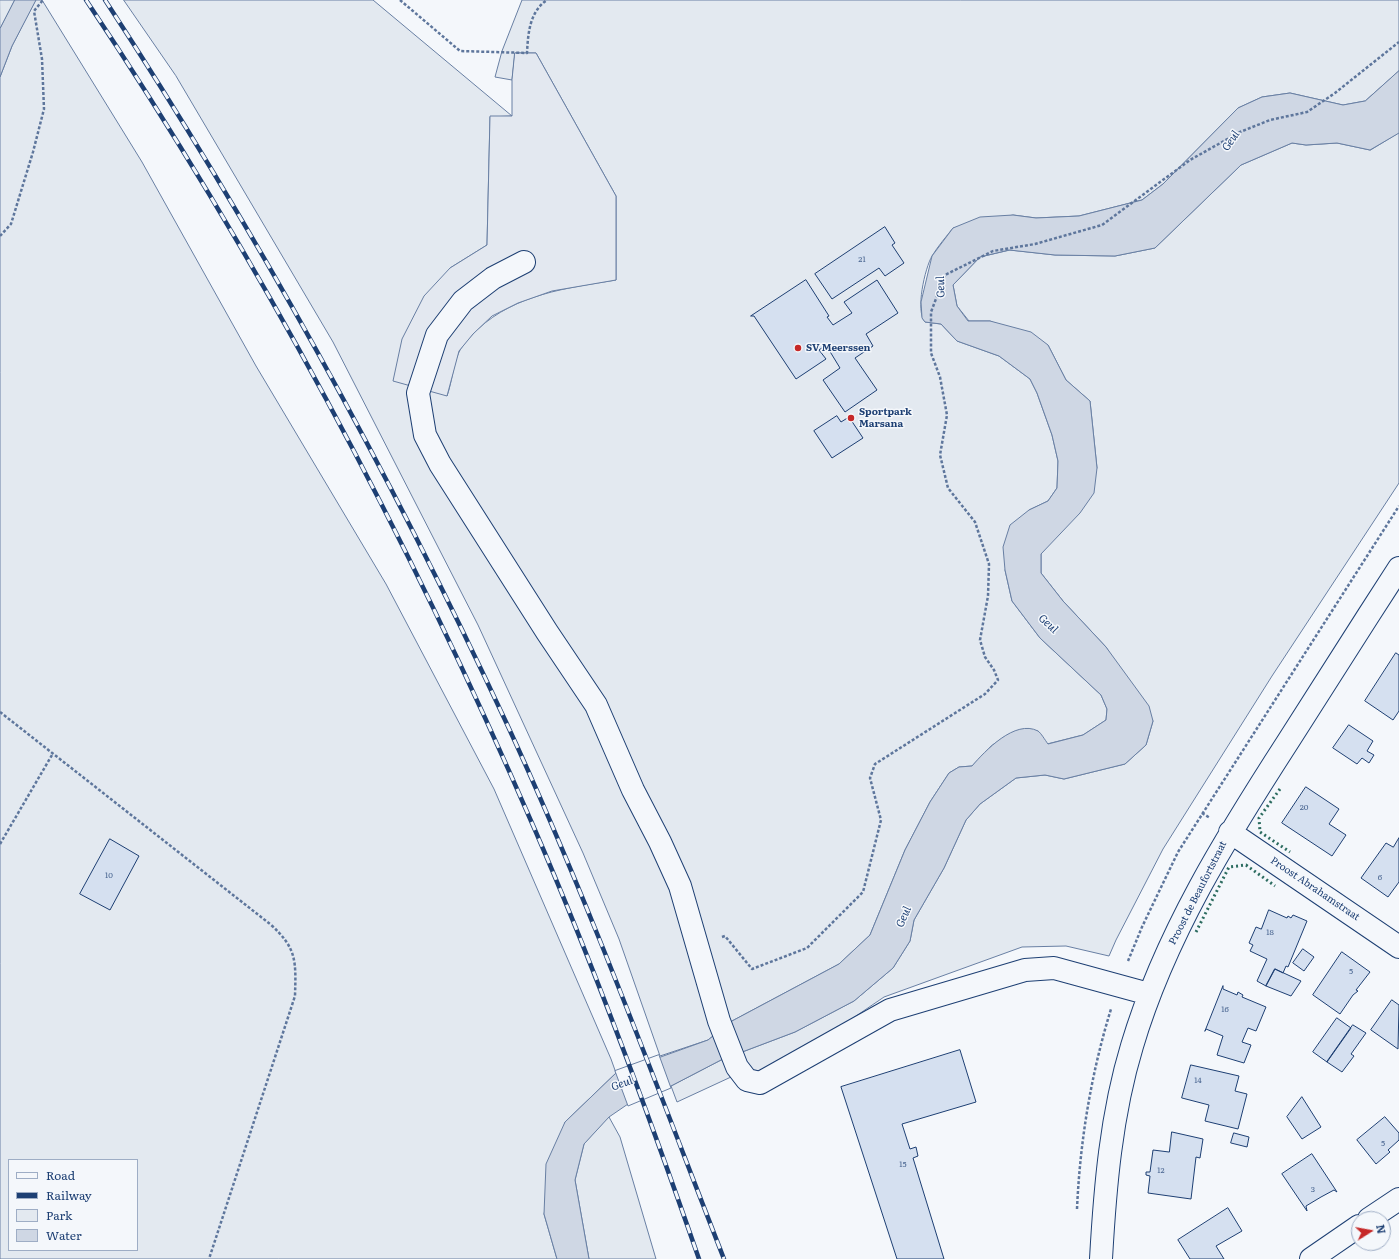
<!DOCTYPE html>
<html>
<head>
<meta charset="utf-8">
<style>
  body { margin:0 }
  #map { position:relative; width:1399px; height:1259px; overflow:hidden; background:#f4f7fb; font-family:Literata,serif }
  canvas { display:block }
  .legend { position:absolute; left:8px; top:1159px; width:130px; height:92px; box-sizing:border-box; background:#f4f7fb; border:1px solid #9eadc5; margin:0; padding:5px 7px; list-style:none; font-size:12px; color:#1d3f73 }
  .legend li { display:flex; align-items:center; gap:8px; height:20px }
  .legend b { width:20px; border:1px solid #9eadc5 }
  .north { position:absolute; left:1351px; top:1211px; width:40px; height:40px; box-sizing:border-box; background:#f4f7fb; border:1px solid #9eadc5; border-radius:50%; rotate:79deg; font-size:11px; font-weight:700; line-height:16px; text-align:center; color:#1d3f73 }
  .north::after { content:''; display:block; margin:auto; width:14px; height:18px; background:#c62828; clip-path:polygon(50% 0,100% 100%,50% 72%,0 100%) }
</style>
</head>
<body>
<div id="map">
<canvas width="1399" height="1259"></canvas>
<ul class="legend">
<li><b style="height:5px;background:#f4f7fb"></b>Road</li>
<li><b style="height:5px;background:#1d3f73"></b>Railway</li>
<li><b style="height:11px;background:#e3e9f0"></b>Park</li>
<li><b style="height:11px;background:#cfd7e4"></b>Water</li>
</ul>
<div class="north">N</div>
</div>
<script>
const c = document.querySelector('canvas').getContext('2d');
c.lineJoin = 'round';
function fillPath(path, color) {
  c.fillStyle = color;
  c.fill(path, 'evenodd');
}
function stroke(path, color, width, dash) {
  c.strokeStyle = color;
  c.lineWidth = width;
  c.lineCap = dash ? 'butt' : 'round';
  c.setLineDash(dash || []);
  c.stroke(path);
}
function label(font, color, halo, rows, align = 'center') {
  c.font = font + ' Literata,serif';
  c.lineWidth = 3;
  c.setLineDash([]);
  c.textBaseline = 'middle';
  c.strokeStyle = halo;
  c.fillStyle = color;
  for (const [text, x, y, turn = 0] of rows) {
    c.save();
    c.translate(x, y);
    c.rotate((+turn || 0) * Math.PI / 180);
    c.textAlign = isNaN(turn) ? turn : align;
    if (halo) c.strokeText(text, 0, 0);
    c.fillText(text, 0, 0);
    c.restore();
  }
}
const green = new Path2D(`
  M0,0H15L0,29Z
  M36,0H42L142,162L256,366L386,584L494,789L611,1059L616,1073L565,1122L544,1214L557,1259H0V77L12,46ZM9,1160H137V1250H9Z
  M124,0H373L512,116L490,117L487,245L450,268L447,396C452,382 453,365 459,352C463,344 472,335 478,329C516,294 567,288 616,280V196L536,53H515L512,80L495,77L502,51L522,0H1399V71L1365,101L1343,105L1290,93L1262,97L1238,108L1163,184L1142,200L1079,216L1036,218L1013,215L953,228C946,237 938,246 932,256C925,268 915,311 925,322L941,324L957,341L999,356L1030,379L1037,393L1052,435L1058,461L1057,488L1048,501L1029,510L1005,570L1012,601L1040,638L1101,695L1107,709L1106,720L1083,735L1047,744L1038,731L1004,737L991,746L972,766L959,767L949,773L930,802L905,850L870,935L839,964L732,1021L708,1040L660,1056L619,939L583,853L478,625L333,342L176,76Z
  M1399,133V483L1272,676L1163,849L1116,940L1109,956L1066,946L1022,947L884,997L762,1080L731,1077L677,1102L671,1086L721,1060L795,1032L854,1001L893,968L910,941L914,920L944,868L966,820L980,804L1016,778L1045,775L1064,779L1125,764L1146,745L1153,721L1106,647L1063,601L1041,573V554L1052,540L1097,468L1090,401L1066,380L1048,345L990,321H969L957,306L953,285L980,257L1010,250L1055,255L1115,256L1155,248L1241,165L1292,143L1306,145L1337,143L1370,150Z
  M609,1117L620,1137L656,1259H589L575,1180L584,1144Z`);
const parking = new Path2D(`
  M515,53H536L616,196V280L552,291L518,303L492,316L473,334L459,351L447,396L393,381L402,339L424,296L450,268L487,245L490,116H512V80Z`);
const water = new Path2D(`
  M15,0H36L12,46L0,77V29Z
  M1399,71V133L1370,150L1337,143L1306,145L1292,143L1241,165L1155,248L1115,256L1055,255L1009,250L980,257L953,285L957,306L968,321H990L1031,332L1048,345L1066,380L1090,401L1097,468L1094,493L1080,513L1041,554V573L1063,601L1106,647L1149,706L1153,721L1146,745L1125,764L1064,779L1045,775L1016,778L980,804L966,820L944,868L914,920L910,941L893,968L854,1001L795,1032L721,1060L671,1086L628,1104L609,1117L584,1144L575,1180L589,1259H557L544,1214L546,1164L565,1122L616,1073L708,1040L732,1021L839,964L870,935L905,850L930,802L949,773L959,767L972,766C985,751 1015,719 1038,731C1041,733 1045,740 1048,744L1083,735L1106,720L1107,709L1101,695L1040,638L1012,601L1005,570L1003,547L1010,525L1029,510L1048,501L1057,488L1058,461L1052,435L1037,393L1030,379L999,356L957,341L941,324L925,322L922,318L921,302L932,256L953,228L980,217L1013,215L1036,218L1079,216L1142,200L1163,184L1238,108L1262,97L1290,93L1343,105L1365,101Z`);
const pier = new Path2D(`
  M659,1055L671,1088L628,1106L615,1071Z`);
const building = new Path2D(`
  M885,227L895,243L892,245L904,263L885,276L879,268L832,299L815,274Z
  M806,280L829,316L827,317L833,325L852,313L844,302L877,280L898,313L866,334L873,346L855,358L877,390L845,412L823,380L840,368L826,345L819,350L826,359L796,379L754,316H751Z
  M837,416L841,422L849,417L863,438L832,458L814,431Z
  M1396,653L1399,655V711L1393,720L1365,701Z
  M1349,725L1373,741L1367,751L1374,755L1369,763L1362,758L1357,764L1333,748Z
  M1306,787L1339,809L1329,824L1346,835L1332,856L1282,823Z
  M1399,838V882L1388,897L1361,878L1386,843L1393,847Z
  M110,839L139,856L110,910L80,894Z
  M1269,910L1287,918L1288,916L1291,918L1293,915L1307,921L1288,967L1286,966L1283,973L1275,969L1266,986L1257,981L1267,959L1250,951L1253,945L1249,943L1256,927L1261,929Z
  M1303,949L1314,957L1304,971L1293,963Z
  M1342,952L1370,972L1356,990L1358,991L1353,995L1340,1014L1313,995Z
  M1275,969L1301,981L1291,996L1266,986Z
  M1223,986V989L1237,995L1238,992L1243,995L1242,997L1266,1007L1256,1031L1248,1028L1242,1042L1251,1045L1244,1063L1217,1055L1223,1036L1206,1029L1205,1031Z
  M1392,1000L1399,1005L1398,1049L1371,1030Z
  M1337,1018L1351,1028L1327,1062L1313,1052Z
  M1353,1025L1366,1033L1351,1054L1354,1056L1342,1072L1327,1062Z
  M960,1050L976,1102L902,1124L910,1149L916,1147L918,1156L913,1158L944,1259H897L841,1087Z
  M1191,1065L1239,1076L1235,1091L1247,1094L1238,1129L1205,1121L1209,1105L1182,1098Z
  M1302,1097L1321,1127L1302,1139L1287,1117Z
  M1385,1117L1399,1133V1140L1388,1150L1390,1152L1376,1164L1357,1140Z
  M1172,1132L1203,1139L1200,1158L1196,1157L1191,1199L1148,1193L1150,1176L1146,1175V1172H1150L1153,1150L1169,1152Z
  M1234,1133L1249,1137L1247,1147L1231,1143Z
  M1312,1154L1337,1192L1334,1190L1321,1197L1306,1206L1307,1211L1282,1174Z
  M1228,1208L1242,1231L1216,1246L1224,1259H1190L1178,1240Z`);
const path = new Path2D(`
  M400,0L460,51L527,53C528,35 529,12 547,0
  M0,236L11,224L33,152L44,109L42,59L34,11L43,0
  M0,712L270,924C297,948 296,961 295,996L209,1259
  M1202,813L1210,818
  M0,844L52,755
  M722,937L725,936L752,969L807,948L863,892L881,820L870,778L875,764L985,694L998,680L994,670L985,657L980,640L988,596L989,564L975,522L948,488L940,455L947,415L940,377L931,353V312L945,275L993,251L1035,244L1102,225L1190,160L1240,132L1270,120L1307,112L1335,93L1399,42
  M1128,961L1142,927L1178,852L1399,506
  M1077,1209C1080,1141 1091,1074 1111,1009`);
const minor = new Path2D(`
  M524,262L493,278L463,301L437,335L418,393L425,435L440,464L547,632L596,705L633,790L660,842L680,886L719,1021L737,1067L747,1080L760,1083L890,1010L1025,970L1054,968L1149,994
  M1230,832L1399,947
  M1369,1219L1399,1199
  M1101,1259C1105,1188 1111,1115 1132,1046C1165,935 1227,836 1289,740C1326,682 1362,625 1399,568
  M1311,1259L1359,1226`);
const rail = new Path2D(`
  M86,0C261,262 410,541 535,830C596,971 649,1115 699,1259
  M105,0C256,231 389,471 506,722C587,897 654,1079 724,1259`);
const hedge = new Path2D(`
  M1280,789L1259,818L1260,832L1290,852
  M1196,932L1229,867L1246,865L1275,886`);
const markers = [
  [798,348,4,"#c62828"],
  [851,418,4,"#c62828"]
];
const numberNames = [
  ["21",862,260],
  ["20",1304,808],
  ["10",109,876],
  ["6",1380,878],
  ["18",1270,933],
  ["5",1351,972],
  ["16",1225,1010],
  ["14",1198,1081],
  ["5",1383,1144],
  ["15",903,1165],
  ["12",1161,1171],
  ["3",1313,1190]
];
const poiNames = [
  ["SV Meerssen",806,348],
  ["Sportpark",859,412],
  ["Marsana",859,424]
];
const streetNames = [
  ["Proost Abrahamstraat",1315,889,34],
  ["Proost de Beaufortstraat",1198,893,-63]
];
const waterNames = [
  ["Geul",1231,141,-55],
  ["Geul",941,287,-92],
  ["Geul",1048,624,43],
  ["Geul",904,917,-66],
  ["Geul",622,1084,-20]
];
fillPath(green, '#e3e9f0');
stroke(green, '#687fa3', 1);
fillPath(parking, '#e3e8f0');
stroke(parking, '#687fa3', 1);
fillPath(water, '#cfd7e4');
stroke(water, '#687fa3', 1);
fillPath(pier, '#f4f7fb');
stroke(pier, '#687fa3', 1);
fillPath(building, '#d5e0f0');
stroke(building, '#1d3f73', 1);
stroke(minor, '#1d3f73', 24);
stroke(path, '#5e769c', 2.5, [3, 2]);
stroke(minor, '#f4f7fb', 22);
stroke(rail, '#1d3f73', 4.5);
stroke(rail, '#f4f7fb', 3, [9]);
stroke(hedge, '#2c6c60', 3, [2, 3]);
for (const [x, y, r, color] of markers) {
  const dot = new Path2D();
  dot.arc(x, y, r, 0, 2 * Math.PI);
  c.fillStyle = color;
  c.fill(dot);
  stroke(dot, '#f4f7fb', 1.5);
}
label('8px', '#4b6792', null, numberNames);
label('bold 10px', '#1d3f73', '#f4f7fb', poiNames, 'left');
label('10px', '#1d3f73', '#f4f7fb', streetNames);
label('italic 11px', '#1d3f73', '#f4f7fb', waterNames);
</script>
</body>
</html>
